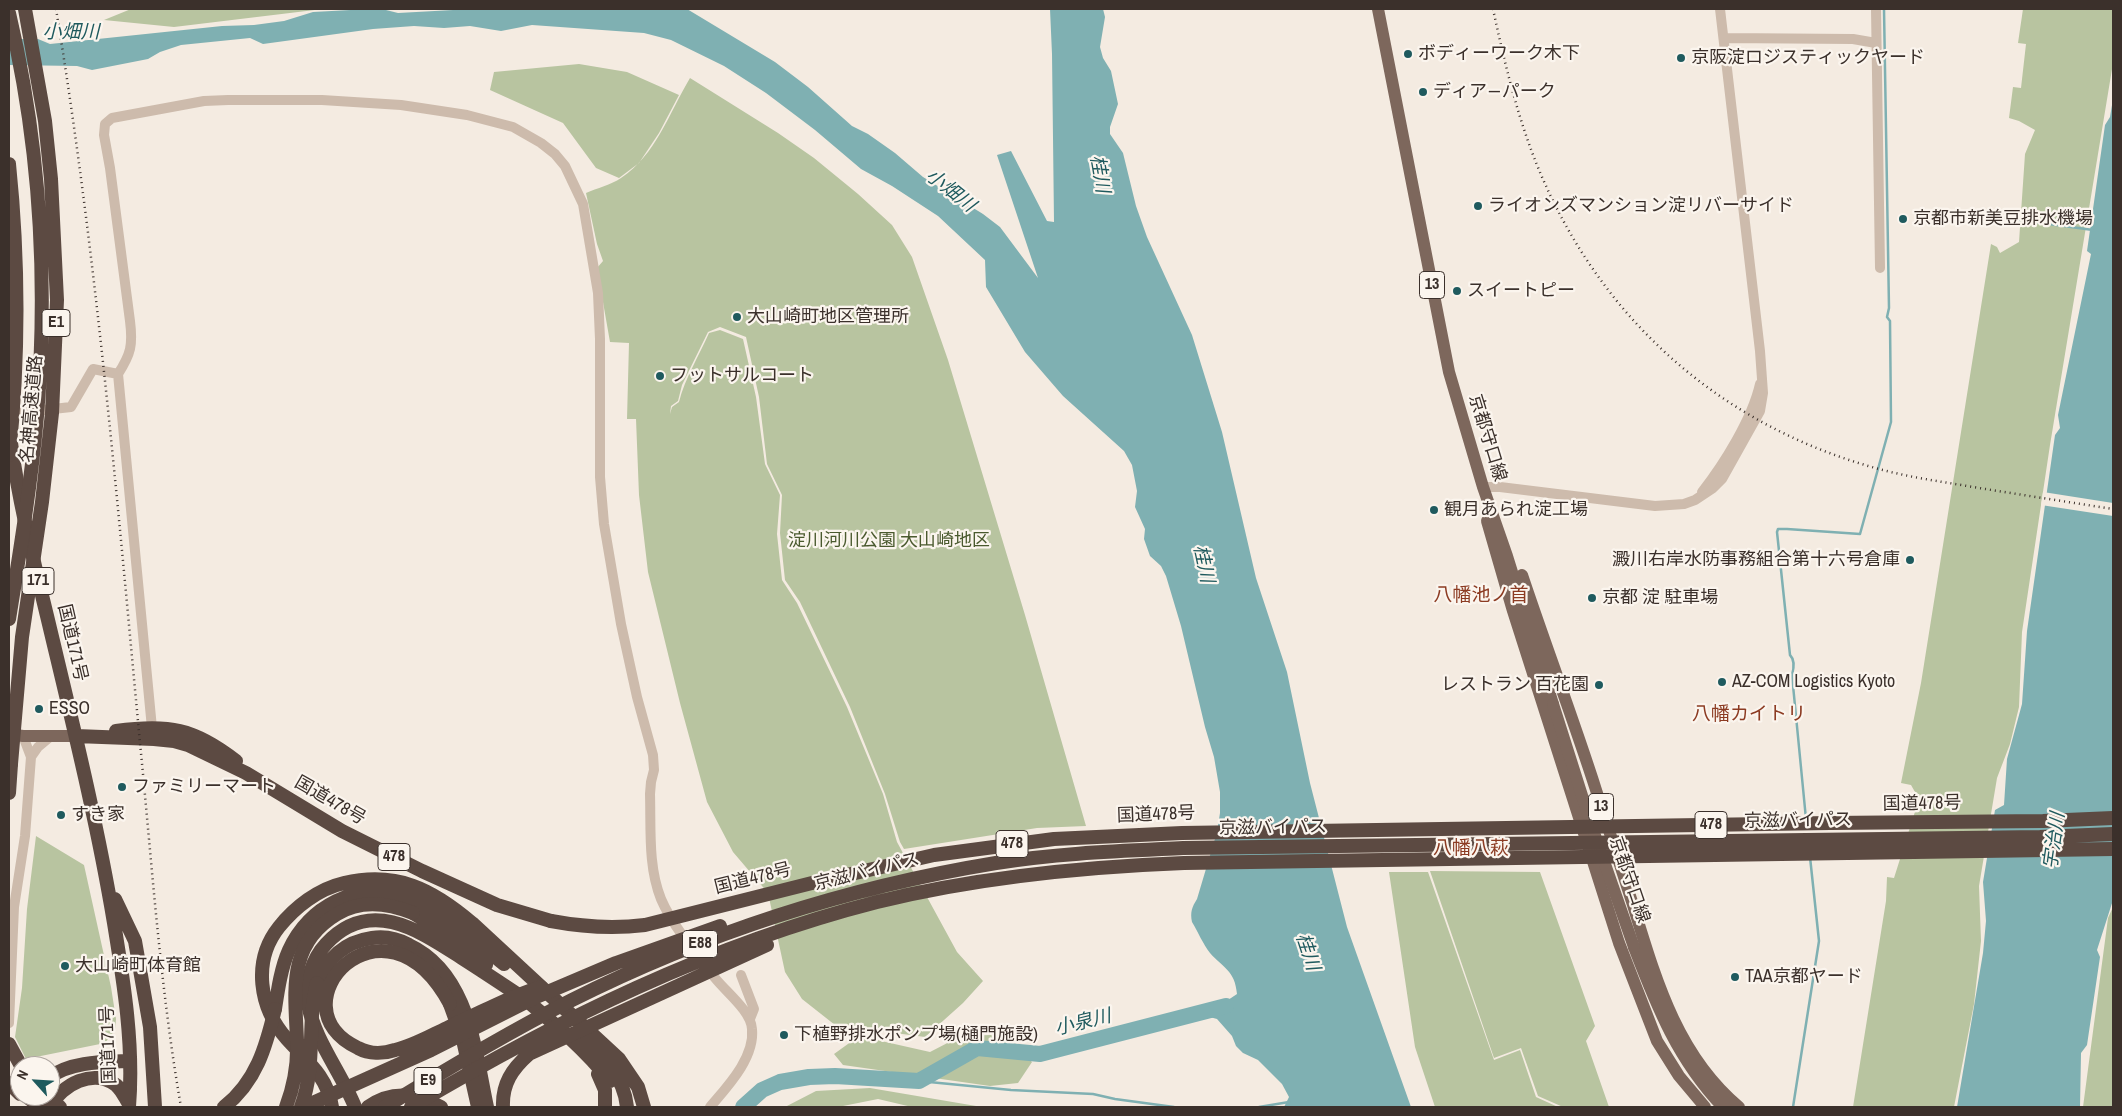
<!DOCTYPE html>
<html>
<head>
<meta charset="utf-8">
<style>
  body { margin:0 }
  #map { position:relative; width:2122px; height:1116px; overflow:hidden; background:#f4ebe1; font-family:"Archivo Narrow",sans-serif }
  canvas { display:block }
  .frame { position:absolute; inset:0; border:10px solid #3b302b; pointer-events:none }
  .north { position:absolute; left:10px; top:1056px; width:50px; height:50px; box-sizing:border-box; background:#fbf5ee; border:1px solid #aea6a0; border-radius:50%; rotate:296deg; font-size:14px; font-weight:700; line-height:20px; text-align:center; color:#3b302b }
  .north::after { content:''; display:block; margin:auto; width:18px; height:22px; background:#1f5a5e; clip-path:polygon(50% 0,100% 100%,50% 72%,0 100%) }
</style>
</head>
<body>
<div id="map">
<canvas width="2122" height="1116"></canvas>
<div class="frame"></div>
<div class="north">N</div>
</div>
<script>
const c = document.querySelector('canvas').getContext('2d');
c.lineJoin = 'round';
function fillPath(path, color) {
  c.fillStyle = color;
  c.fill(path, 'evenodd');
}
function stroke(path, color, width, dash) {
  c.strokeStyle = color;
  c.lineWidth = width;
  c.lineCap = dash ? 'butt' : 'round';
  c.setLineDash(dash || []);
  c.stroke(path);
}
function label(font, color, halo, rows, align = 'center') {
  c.font = font + ' "Archivo Narrow","Noto Sans JP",sans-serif';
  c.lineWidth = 4.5;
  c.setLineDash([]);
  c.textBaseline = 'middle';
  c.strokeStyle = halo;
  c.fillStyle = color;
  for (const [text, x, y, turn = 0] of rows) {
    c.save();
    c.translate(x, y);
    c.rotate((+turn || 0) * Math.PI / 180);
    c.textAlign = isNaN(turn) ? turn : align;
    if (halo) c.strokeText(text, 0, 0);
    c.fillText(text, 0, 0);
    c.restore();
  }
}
const green = new Path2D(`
  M131,9H323L174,27L104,20Z
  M2023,9H2113V63L2050,445L2022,632L2019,707L2010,744L1997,778L1979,886L1981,941L1974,1004L1954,1107H1853L1886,901L1887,877L1894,878L1919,799L1911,785L1901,783L1921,683L1991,244L1997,247L2000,253L2019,242L2025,154L2035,130L2019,121L2009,118L2013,87L2021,88L2026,44L2018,43Z
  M579,64L627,72L679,95L659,133L639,163L619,178L596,168L563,123L490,90L494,72Z
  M690,78L778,133L814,158L858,194L892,225L912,257L948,360L1025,615L1086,826L1037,828L904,849L900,842L885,794L850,707L800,602L785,580L780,533L782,495L767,464L759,397L746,337L720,327L708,332L682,385L678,401L671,406L670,414L672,407L679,402C685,378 699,356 709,333L720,330L743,339L756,397L765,464L780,495L777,534L782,580L797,603L847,707L883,794L897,842L957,952L983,981L963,1003L925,1037L835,1025L802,999L785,972L768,893L733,852L707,802L680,703L648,572L639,495L636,419H627L629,343L610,342L597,268L603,261L597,244L586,193C597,188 611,185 621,178C656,155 669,113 690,78Z
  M36,836L84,865L111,987L116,1019L115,1030L105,1043L26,1059L15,1037L22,988L27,909Z
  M1430,871L1540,872L1595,1026L1586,1041L1609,1107H1563L1538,1096L1521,1048L1494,1058Z
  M1389,872H1428L1494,1060L1520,1050L1536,1097L1558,1107H1435L1415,1047Z
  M2113,907V1107H2083L2108,918Z
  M991,1035L1019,1049L1032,1062L1018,1083L990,1086L843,1065L834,1054L859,1036L930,1052L961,1036Z
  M870,1088L982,1107H912L878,1099L838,1107H785L816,1091Z`);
const water = new Path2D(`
  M369,9H382L398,13L453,10L687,9L775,62L808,87L852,126L868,134L895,153L923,177L983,214L1000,227L1038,278L997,155L1011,151L1047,221L1054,222L1052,54L1050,9H1103L1105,17L1100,47L1103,58L1111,71L1118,104L1110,127V134L1123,153L1136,206L1147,237L1192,335L1222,432L1256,578L1287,672L1310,783L1347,927L1411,1107H1284L1289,1097L1282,1084L1258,1060L1243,1053L1236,1046L1232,1036L1217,1019L1206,1016L1204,1006L1228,1000L1237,994C1235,970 1223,968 1210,953C1203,944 1198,932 1192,922C1190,912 1192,907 1197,899L1217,832L1220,813V792L1214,757L1205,727L1181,626L1166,576L1161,566L1150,556L1144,539L1145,529L1135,507L1137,491L1132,465L1124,451L1063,396L1025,352L986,287L985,260L938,216L892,186L861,169L815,130L766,93L724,66L671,40L644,33L532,25L501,31L470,26L444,28L414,26L373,29L263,44L250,38L181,45L160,52L148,59L92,70L77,66L9,65V39H38L50,44L222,26L254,25L284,21L313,12Z
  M2113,99V900L2097,950L2100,957L2087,1045L2081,1053L2080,1107H1957L1983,953L1986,921L1983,882L1995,810L2004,805L2007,759L2022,704L2027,631L2055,435L2060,428L2058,415L2091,254L2087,251L2105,125L2110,117Z`);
const pier = new Path2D(`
  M2043,492L2113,503V516L2041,505Z`);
const stream = new Path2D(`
  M1983,215L2093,230
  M1806,819L1792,675C1794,668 1795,660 1790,655L1777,532L1778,529H1787L1860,534L1891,422L1890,321L1887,317L1889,308L1884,9
  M919,1081L1011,1090L1093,1094L1115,1099L1174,1107
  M1259,1107L1289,1102
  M1793,1107L1819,941L1810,857`);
const river = new Path2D(`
  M743,1107L762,1090L780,1082L809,1077L835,1076L919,1081L977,1048L1040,1054L1226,1006`);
const minor = new Path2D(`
  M1876,9L1880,268
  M1724,38L1853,39L1876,43
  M118,374L152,728
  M9,414L71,407L93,369L118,374C131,354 133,345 130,321L110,168L104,135L105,124L112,118L204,101L228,100H322L401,105L467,115L513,127L541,143L555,154L565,166L583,204L598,293L600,339V477L604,524L621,624L637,697L653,755L654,770L651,782L650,794C651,829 648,867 661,899C672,925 697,955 715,978C726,992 751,1011 752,1029C755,1058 727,1087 710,1107
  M1483,487H1500L1655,506L1684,504L1695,500L1713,488L1722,479L1760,411L1763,393L1760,351L1720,9
  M1702,492C1724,464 1752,419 1760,384
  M31,757L38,747L50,737
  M741,975L754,1009L750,1019
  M9,1023L14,907L25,836L31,757L23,736`);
const major = new Path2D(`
  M1378,9L1449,372L1483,487L1507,556L1553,704
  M1487,521L1513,611L1619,943L1657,1041L1679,1076L1705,1107
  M1522,575C1546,647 1573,718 1596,790C1608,828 1621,867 1633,905C1656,980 1677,1055 1739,1107
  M9,734L23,736H76
  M1634,947C1657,1007 1678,1060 1723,1107`);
const highway = new Path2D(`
  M11,443C19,503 34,562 48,620C72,721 97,821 114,923C124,984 134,1045 129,1107
  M116,731C168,724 194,728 236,761
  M76,736L154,739L174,741L188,745L246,773L342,831L422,871L497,905L551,921
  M9,793L11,764
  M1830,823L2043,821L2113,818
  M115,899L135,941L150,1027L155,1107
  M413,913L446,933L486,965
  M317,983C328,958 344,942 372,938C385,936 398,939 409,945C469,973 475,1051 487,1107
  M519,994C551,1021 584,1048 610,1081
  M450,1004L463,1040L478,1107
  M275,1009C278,989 281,968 289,950C309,907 356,881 403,896C441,908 473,939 504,964
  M580,1034C602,1054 624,1076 627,1107
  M9,1044L21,1066
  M598,1074L605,1090V1107
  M50,1077C72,1061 104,1062 130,1061
  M9,1083L20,1094
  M51,1107C61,1084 94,1068 116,1085C122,1090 125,1098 129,1104
  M332,1107C328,1077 306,1060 287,1039C259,1008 252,961 279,927C295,907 318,889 344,883C397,871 432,889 472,923L619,1059L638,1087L644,1107
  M355,1107C342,1074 314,1039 308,1004C305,982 312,959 326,944C370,896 420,931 462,958C484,972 505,986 526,1000
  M368,1107C392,1090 416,1093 441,1107`);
const rail = new Path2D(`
  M56,9C96,252 117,498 140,743C152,864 160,987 181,1107
  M1493,9C1506,69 1520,129 1546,186C1611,329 1728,428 1879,469C1912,478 1945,482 1979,488C2023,495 2068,502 2113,509`);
const majorBridge = new Path2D(`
  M1553,704L1592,827L1634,947`);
const highwayBridge = new Path2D(`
  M9,13C40,144 48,282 37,416C31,484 20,552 9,619
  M9,164C19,261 19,358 9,455
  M11,764L22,637L42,502L52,413L57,300L51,179L45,121L25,9
  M551,921C583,927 612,929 645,925L816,882L934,855L1054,839L1182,833L1830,823
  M450,1004C383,880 270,1007 358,1048C369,1054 383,1054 395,1050C413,1046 430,1036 447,1028C478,1013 508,998 541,987
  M26,1096L40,1107
  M47,1096L60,1107
  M224,1107C256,1082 266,1047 275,1009
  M286,1107C294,1086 298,1063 297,1040C295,990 287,944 337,914C361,899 388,903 413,913
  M301,1107C317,1064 306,1025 317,983
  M304,1107L431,1050L536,997L616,963L720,926
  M385,1107C445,1070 507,1033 570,1001C703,934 849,887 996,863C1058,853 1121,851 1183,848L2040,837L2113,834
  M411,1107C557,1020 712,944 877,902C978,877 1081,867 1184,863L2113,849
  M503,1107C502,1084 512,1069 529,1054L767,945`);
const markers = [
  [1408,54,5,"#1f5a5e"],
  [1681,58,5,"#1f5a5e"],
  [1423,92,5,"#1f5a5e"],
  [1478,206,5,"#1f5a5e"],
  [1903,219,5,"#1f5a5e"],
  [1457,291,5,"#1f5a5e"],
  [737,317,5,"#1f5a5e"],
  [660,376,5,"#1f5a5e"],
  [1434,510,5,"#1f5a5e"],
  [1910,560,5,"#1f5a5e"],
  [1592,598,5,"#1f5a5e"],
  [1722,682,5,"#1f5a5e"],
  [1599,685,5,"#1f5a5e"],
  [39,709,5,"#1f5a5e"],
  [122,787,5,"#1f5a5e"],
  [61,815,5,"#1f5a5e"],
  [65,966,5,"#1f5a5e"],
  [1735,977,5,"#1f5a5e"],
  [784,1035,5,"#1f5a5e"]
];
const shields = [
  [1432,285,25],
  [56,323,28],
  [38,581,32],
  [1601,807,25],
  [1711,825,32],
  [1012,844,32],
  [394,857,32],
  [700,944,35],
  [428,1081,28]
];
const shieldNames = [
  ["13",1432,285],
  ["E1",56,323],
  ["171",38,581],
  ["13",1601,807],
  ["478",1711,825],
  ["478",1012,844],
  ["478",394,857],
  ["E88",700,944],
  ["E9",428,1081]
];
const poiNames = [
  ["ボディーワーク木下",1418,54],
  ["京阪淀ロジスティックヤード",1691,58],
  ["ディア―パーク",1433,92],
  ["ライオンズマンション淀リバーサイド",1488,206],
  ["京都市新美豆排水機場",1913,219],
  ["スイートピー",1467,291],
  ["大山崎町地区管理所",747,317],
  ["フットサルコート",670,376],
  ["観月あられ淀工場",1444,510],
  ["澱川右岸水防事務組合第十六号倉庫",1900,560,"right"],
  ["京都 淀 駐車場",1602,598],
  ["AZ-COM Logistics Kyoto",1732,682],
  ["レストラン 百花園",1589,685,"right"],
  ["ESSO",49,709],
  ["ファミリーマート",132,787],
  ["すき家",71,815],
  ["大山崎町体育館",75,966],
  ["TAA京都ヤード",1745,977],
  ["下植野排水ポンプ場(樋門施設)",794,1035]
];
const streetNames = [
  ["名神高速道路",32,409,-85],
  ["京都守口線",1487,438,73],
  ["国道171号",72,643,77],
  ["国道478号",330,801,30],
  ["国道478号",1922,804,-1],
  ["国道478号",1156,815,-2],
  ["京滋バイパス",1798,821,-1],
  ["京滋バイパス",1273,828,-1],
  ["京滋バイパス",867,872,-14],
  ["国道478号",753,879,-14],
  ["京都守口線",1629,880,71],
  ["国道171号",109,1045,-92]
];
const parkNames = [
  ["淀川河川公園 大山崎地区",889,541]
];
const waterNames = [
  ["小畑川",71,33],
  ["桂川",1099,174,80],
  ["小畑川",950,191,38],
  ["桂川",1203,564,78],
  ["宇治川",2055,841,-82],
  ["桂川",1307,952,72],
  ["小泉川",1083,1023,-14]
];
const neighbourhoodNames = [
  ["八幡池ノ首",1481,596],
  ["八幡カイトリ",1749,715],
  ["八幡八萩",1471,849]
];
fillPath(green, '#b8c4a0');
fillPath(water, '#7fb0b2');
fillPath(pier, '#f4ebe1');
stroke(stream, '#7fb0b2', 2.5);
stroke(river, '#7fb0b2', 16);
stroke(minor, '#cdbbac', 10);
stroke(major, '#7d675c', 12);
stroke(highway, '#5c4a42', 14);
stroke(rail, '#3b302b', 2.5, [1, 4]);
stroke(majorBridge, '#7d675c', 12);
stroke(highwayBridge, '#5c4a42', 14);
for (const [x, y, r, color] of markers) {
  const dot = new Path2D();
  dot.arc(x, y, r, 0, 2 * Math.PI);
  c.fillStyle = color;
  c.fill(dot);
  stroke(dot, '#fbf5ee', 2);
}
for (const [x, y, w] of shields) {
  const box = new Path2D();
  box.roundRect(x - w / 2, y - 13.5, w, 27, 4);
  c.fillStyle = '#fbf5ee';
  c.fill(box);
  stroke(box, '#3b302b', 1);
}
label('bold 16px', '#3b302b', null, shieldNames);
label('18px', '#3b302b', '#fbf5ee', poiNames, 'left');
label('18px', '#3b302b', '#fbf5ee', streetNames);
label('18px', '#4a5a2e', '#fbf5ee', parkNames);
label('italic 19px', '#1f5a5e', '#fbf5ee', waterNames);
label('19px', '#8c3b22', '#fbf5ee', neighbourhoodNames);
</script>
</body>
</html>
